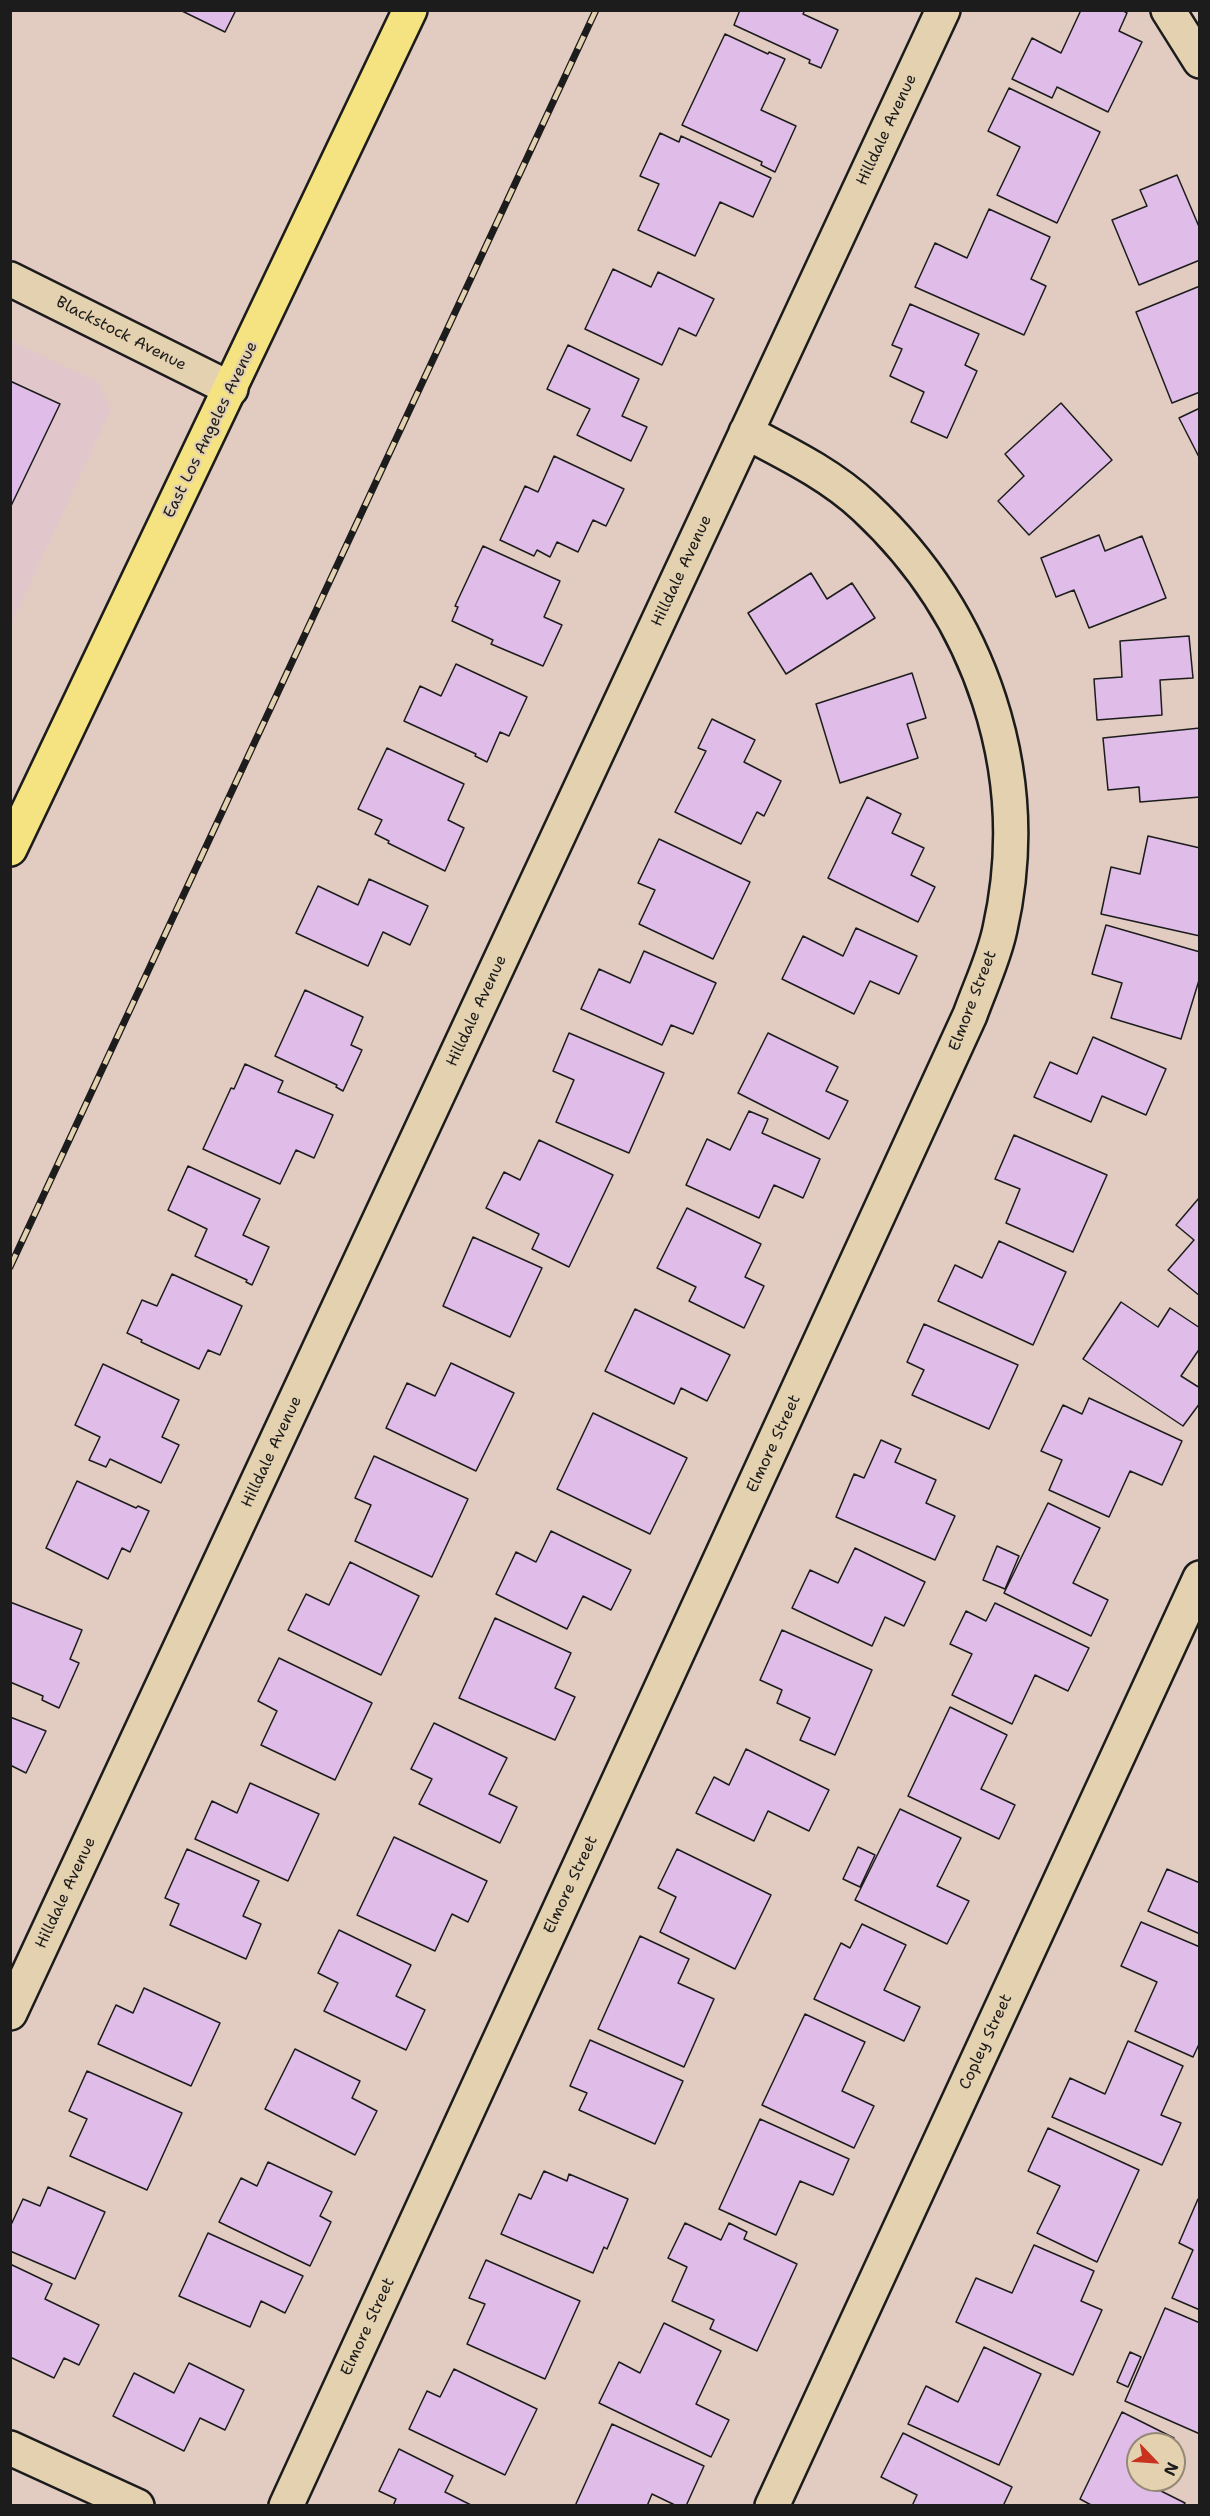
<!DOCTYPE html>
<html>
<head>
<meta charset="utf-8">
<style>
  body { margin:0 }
  #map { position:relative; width:1210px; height:2516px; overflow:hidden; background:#e2cbc0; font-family:"Shantell Sans",sans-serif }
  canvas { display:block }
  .frame { position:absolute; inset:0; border:12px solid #1c1c1c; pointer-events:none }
  .north { position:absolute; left:1126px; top:2432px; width:60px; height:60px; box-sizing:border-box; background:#e4d1af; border:2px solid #948974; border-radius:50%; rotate:115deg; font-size:16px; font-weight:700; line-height:24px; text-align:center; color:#1c1c1c }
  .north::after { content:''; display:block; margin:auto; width:21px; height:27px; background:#c8321e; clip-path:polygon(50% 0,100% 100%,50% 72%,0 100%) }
</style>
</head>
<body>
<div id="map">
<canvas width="1210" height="2516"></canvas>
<div class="frame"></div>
<div class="north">N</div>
</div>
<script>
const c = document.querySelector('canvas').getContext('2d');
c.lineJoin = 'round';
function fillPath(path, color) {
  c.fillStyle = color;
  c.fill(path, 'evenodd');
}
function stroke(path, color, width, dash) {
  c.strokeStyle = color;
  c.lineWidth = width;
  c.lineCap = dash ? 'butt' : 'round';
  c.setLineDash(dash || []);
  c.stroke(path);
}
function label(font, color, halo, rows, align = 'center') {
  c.font = font + ' "Shantell Sans",sans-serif';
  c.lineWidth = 4.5;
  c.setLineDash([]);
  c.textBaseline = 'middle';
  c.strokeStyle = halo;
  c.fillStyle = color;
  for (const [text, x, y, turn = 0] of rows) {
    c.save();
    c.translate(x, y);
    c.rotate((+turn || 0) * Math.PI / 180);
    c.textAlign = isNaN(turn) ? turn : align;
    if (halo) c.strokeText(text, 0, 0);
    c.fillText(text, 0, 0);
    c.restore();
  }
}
const built = new Path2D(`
  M11,341L98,382L111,409L11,624Z`);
const building = new Path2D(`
  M180,10H236L225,32Z
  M740,10H805L803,14L838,30L821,68L809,63L810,60L734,25Z
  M1081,10H1122L1127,13L1119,31L1142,42L1108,112L1057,87L1052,98L1012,79L1032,38L1061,53Z
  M725,34L768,54L769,52L785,59L761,110L796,126L775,172L761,165L762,162L682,125Z
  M1009,88L1100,132L1057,223L997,195L1020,147L988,131Z
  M660,133L679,142L681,136L771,178L753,217L720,202L695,256L638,230L659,184L640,176Z
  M1177,175L1200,229V260L1139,285L1112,220L1147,206L1140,190Z
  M989,209L1050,237L1031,279L1046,286L1024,335L915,287L935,243L967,258Z
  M613,269L651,287L658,272L714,299L696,336L679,328L662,365L585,329Z
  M1200,286V392L1172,403L1136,312Z
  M910,304L979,334L965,365L977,371L947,438L911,422L924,392L890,376L902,349L892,345Z
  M568,345L639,379L622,416L647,427L631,461L577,435L590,409L547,389Z
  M10,381L60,404L10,508Z
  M1061,403L1112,460L1029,535L998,501L1024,476L1005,454Z
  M1200,408V459L1179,418Z
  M554,456L624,489L606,526L593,520L578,552L557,542L550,557L537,550L534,556L500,540L525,486L538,492Z
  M1099,535L1105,551L1142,536L1166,598L1089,628L1074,590L1056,597L1041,558Z
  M483,546L560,581L544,617L562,625L543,666L491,644L493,640L452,621L458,607L455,606Z
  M811,573L827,599L852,583L875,618L786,674L748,613Z
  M1189,636L1193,678L1160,680L1162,715L1097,720L1094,679L1122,677L1120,641Z
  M456,664L527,697L509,736L500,732L487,762L475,756L476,754L404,721L420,686L441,696Z
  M912,673L926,718L907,724L918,758L840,783L816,704Z
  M712,719L755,740L744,762L781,781L764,816L757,812L741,844L675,812L706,751L698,748Z
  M1200,728V797L1140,802L1139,787L1108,790L1103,738Z
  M387,748L464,784L448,820L464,828L445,871L388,843L389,841L375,834L382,820L358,809Z
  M867,797L901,814L892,833L924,848L911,875L935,887L918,922L828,878Z
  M1148,836L1200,848V936L1101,914L1111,867L1140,874Z
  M659,839L750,882L713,959L639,924L655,890L638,883Z
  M369,879L428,906L410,945L383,932L368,966L296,933L318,886L358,905Z
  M1106,925L1200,952V977L1181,1039L1111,1018L1122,983L1092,974Z
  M856,928L917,956L899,994L870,981L854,1014L782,979L803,936L843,956Z
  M644,951L716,983L693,1034L671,1025L662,1045L581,1009L599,969L630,983Z
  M305,990L363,1017L351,1045L362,1050L343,1091L336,1087L337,1085L275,1056Z
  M569,1033L664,1073L629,1153L556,1122L574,1080L553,1071Z
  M768,1033L838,1067L826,1091L848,1101L829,1139L738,1093Z
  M1093,1037L1166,1069L1146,1115L1102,1096L1091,1122L1034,1097L1050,1062L1077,1074Z
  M245,1064L283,1081L278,1092L333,1115L314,1158L296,1150L280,1184L203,1149L231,1088L234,1089Z
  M749,1111L768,1119L762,1133L820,1159L803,1198L774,1185L759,1218L686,1185L707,1139L730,1150Z
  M1014,1135L1107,1175L1073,1252L1006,1223L1020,1189L995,1179Z
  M539,1140L613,1175L569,1267L532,1249L539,1234L486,1208L504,1172L520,1180Z
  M188,1166L260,1199L243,1235L269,1247L252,1285L246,1282L247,1280L195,1256L207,1229L168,1210Z
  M1199,1198H1200V1296L1168,1270L1194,1240L1176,1225Z
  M687,1208L761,1244L745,1277L764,1286L744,1328L689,1301L696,1287L657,1268Z
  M473,1237L542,1268L510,1337L443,1306Z
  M999,1241L1066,1272L1033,1345L938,1301L955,1265L982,1278Z
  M172,1274L242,1306L220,1355L208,1350L199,1369L141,1342L142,1340L127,1333L142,1300L157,1306Z
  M1121,1302L1158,1327L1170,1308L1200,1328V1348L1181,1376L1200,1388V1403L1183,1426L1083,1359Z
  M635,1309L730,1355L707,1401L681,1388L674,1404L605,1371Z
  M924,1324L1018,1365L989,1429L912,1395L924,1370L907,1362Z
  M451,1363L514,1393L476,1471L386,1428L407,1383L435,1396Z
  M103,1364L179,1400L162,1437L179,1445L161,1483L110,1459L106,1467L89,1460L100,1437L75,1425Z
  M1089,1398L1182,1441L1162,1485L1130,1471L1109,1517L1049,1490L1062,1460L1041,1451L1063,1405L1082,1414Z
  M593,1413L687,1458L650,1534L557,1489Z
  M881,1440L901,1449L895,1462L936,1480L926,1503L955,1516L935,1560L836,1517L854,1474L864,1478Z
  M374,1456L468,1499L432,1577L355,1541L371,1505L355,1498Z
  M77,1481L136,1508L138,1506L149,1511L130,1552L122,1548L108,1579L46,1548Z
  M1048,1503L1100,1528L1073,1583L1108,1600L1091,1636L1004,1593Z
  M551,1531L631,1570L611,1610L583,1596L567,1629L496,1594L516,1552L536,1562Z
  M997,1546L1019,1556L1005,1589L983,1580Z
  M855,1548L925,1582L904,1626L885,1617L872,1646L792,1608L810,1570L838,1583Z
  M350,1562L419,1596L381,1675L288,1630L306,1594L329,1605Z
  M10,1602L82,1630L70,1659L79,1663L59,1708L42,1700L43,1696L10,1682Z
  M995,1603L1089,1648L1068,1691L1035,1675L1012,1724L952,1695L972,1654L950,1644L966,1611L986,1621Z
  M495,1618L571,1653L555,1688L575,1697L555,1740L459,1698Z
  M782,1630L872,1670L835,1755L800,1740L810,1718L777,1703L782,1690L760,1680Z
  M279,1658L372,1703L335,1780L261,1745L277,1711L258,1701Z
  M950,1707L1007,1735L981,1789L1015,1805L999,1839L908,1796Z
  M10,1717L46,1731L26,1773L10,1765Z
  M434,1723L507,1758L489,1794L517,1807L500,1843L419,1804L432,1779L411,1769Z
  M746,1749L829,1790L809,1831L768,1811L754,1841L696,1813L714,1777L729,1785Z
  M250,1783L319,1814L288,1881L195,1839L212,1801L237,1813Z
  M900,1809L961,1838L937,1886L969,1901L947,1944L855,1900Z
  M394,1837L487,1881L468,1922L452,1914L435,1951L357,1915Z
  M858,1847L875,1855L860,1887L843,1879Z
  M187,1849L259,1881L243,1916L261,1924L246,1959L170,1925L179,1904L165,1898Z
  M677,1849L771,1895L735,1969L660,1932L676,1897L658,1888Z
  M1167,1869L1200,1883V1934L1148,1911Z
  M1141,1922L1200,1947V2042L1193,2057L1135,2031L1157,1982L1121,1966Z
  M862,1924L906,1945L884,1990L920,2007L904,2041L814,1999L841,1943L850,1948Z
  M339,1930L411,1965L396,1996L425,2010L406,2050L324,2011L338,1983L318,1973Z
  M640,1936L689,1959L678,1983L714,1999L684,2067L598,2029Z
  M144,1988L220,2023L191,2086L98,2044L116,2005L133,2013Z
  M805,2014L865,2042L842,2091L874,2106L854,2148L762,2105Z
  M590,2040L683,2081L655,2144L579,2110L587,2093L570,2086Z
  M1128,2041L1183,2066L1161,2115L1181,2123L1162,2165L1052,2117L1070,2078L1105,2094Z
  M295,2049L360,2081L352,2098L377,2111L355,2155L265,2109Z
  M87,2071L182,2113L147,2190L70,2156L87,2119L69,2111Z
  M760,2119L849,2159L833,2195L800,2181L776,2235L719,2209Z
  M1048,2128L1139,2170L1097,2262L1037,2233L1060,2186L1028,2171Z
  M268,2162L332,2192L320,2216L331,2222L310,2266L219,2222L241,2178L257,2186Z
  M544,2171L567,2181L569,2174L628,2199L607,2249L604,2247L593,2273L501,2234L519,2194L531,2199Z
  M48,2187L105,2212L75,2279L10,2251V2227L23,2199L40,2206Z
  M1198,2199L1200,2200V2310L1172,2298L1193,2250L1179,2243Z
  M685,2223L721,2240L729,2223L747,2232L744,2239L797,2264L757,2351L710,2329L714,2320L672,2301L687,2267L668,2258Z
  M208,2233L303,2276L285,2313L261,2301L250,2327L179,2296Z
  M1034,2245L1094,2271L1081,2301L1102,2310L1073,2375L956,2322L976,2278L1012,2293Z
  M486,2260L580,2301L545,2379L467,2344L485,2304L469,2298Z
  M10,2264L52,2284L45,2299L99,2325L79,2365L64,2358L54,2378L10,2357Z
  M1165,2308L1200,2323V2434L1125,2401Z
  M664,2323L721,2351L696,2404L729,2420L711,2457L599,2403L619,2362L640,2373Z
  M984,2347L1041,2374L999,2465L908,2424L926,2386L958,2402Z
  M1130,2352L1141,2357L1128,2387L1117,2382Z
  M189,2363L244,2390L225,2430L200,2418L184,2451L113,2416L134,2373L174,2393Z
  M454,2369L537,2409L505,2475L409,2429L427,2391L440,2397Z
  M1122,2412L1174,2438L1171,2444H1138V2480H1154L1151,2486L1185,2503L1183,2506H1093L1080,2499Z
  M612,2424L704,2466L686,2506H677L652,2494L647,2506H575Z
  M903,2433L1012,2487L1003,2506H912L917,2495L881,2477Z
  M399,2449L453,2476L445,2492L473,2506H393L396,2499L379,2491Z`);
const minor = new Path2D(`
  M1168,10L1200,61
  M10,279L231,389
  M10,2013L943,10
  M10,2448L137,2506
  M286,2506L970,1015C980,987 994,958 1000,929C1035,773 981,615 865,507C831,475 788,454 746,432
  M772,2506L1200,1578`);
const major = new Path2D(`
  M10,849L410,10`);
const rail = new Path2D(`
  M10,1267L596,10`);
const streetNames = [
  ["Hilldale Avenue",887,130,-65],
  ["Blackstock Avenue",121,334,27],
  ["East Los Angeles Avenue",211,430,-64],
  ["Hilldale Avenue",682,571,-65],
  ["Elmore Street",973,1001,-69],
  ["Hilldale Avenue",477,1011,-65],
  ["Elmore Street",774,1444,-65],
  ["Hilldale Avenue",272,1452,-65],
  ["Elmore Street",571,1885,-65],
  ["Hilldale Avenue",66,1893,-65],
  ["Copley Street",986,2042,-65],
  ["Elmore Street",368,2327,-65]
];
fillPath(built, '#e1c7cc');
fillPath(building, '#dfbde8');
stroke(building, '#1c1c1c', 1.5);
stroke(minor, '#1c1c1c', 38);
stroke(major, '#1c1c1c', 38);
stroke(minor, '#e4d1af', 33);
stroke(major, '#f5e382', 33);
stroke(rail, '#1c1c1c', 7);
stroke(rail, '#e4d1af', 4.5, [14]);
label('16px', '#1c1c1c', '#e4d1af', streetNames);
</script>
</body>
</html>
